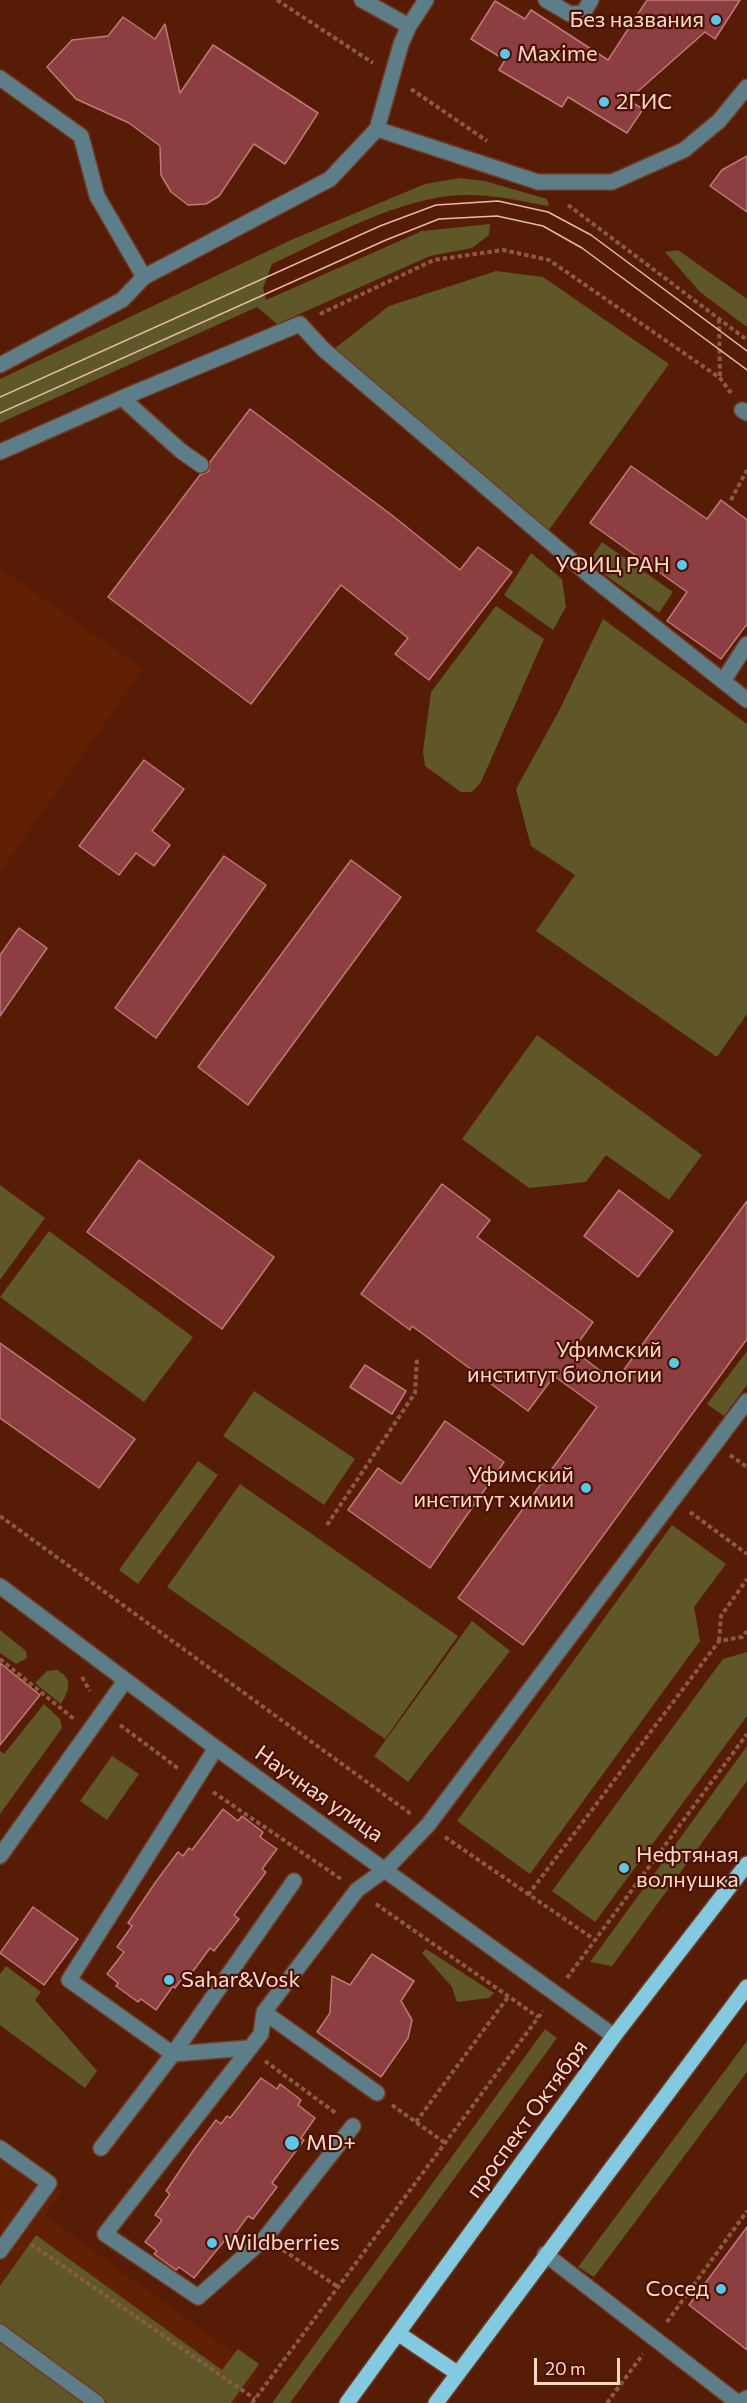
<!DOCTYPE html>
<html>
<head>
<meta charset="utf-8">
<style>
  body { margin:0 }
  #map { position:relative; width:747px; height:2403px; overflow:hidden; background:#561c05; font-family:Commissioner,sans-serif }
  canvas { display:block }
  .scale { position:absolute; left:534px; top:2358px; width:86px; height:27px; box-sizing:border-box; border:3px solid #ffd9cc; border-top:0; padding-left:8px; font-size:18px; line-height:21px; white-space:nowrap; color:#ffd9cc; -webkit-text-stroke:4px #4a1100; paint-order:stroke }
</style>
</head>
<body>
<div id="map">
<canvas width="747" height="2403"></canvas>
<div class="scale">20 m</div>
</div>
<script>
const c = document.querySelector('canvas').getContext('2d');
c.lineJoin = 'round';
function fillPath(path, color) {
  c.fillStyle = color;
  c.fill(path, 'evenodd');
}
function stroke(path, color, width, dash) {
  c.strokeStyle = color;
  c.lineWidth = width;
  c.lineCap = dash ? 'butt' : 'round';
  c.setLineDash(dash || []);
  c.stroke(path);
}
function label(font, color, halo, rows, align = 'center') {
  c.font = font + ' Commissioner,sans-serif';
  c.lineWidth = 4.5;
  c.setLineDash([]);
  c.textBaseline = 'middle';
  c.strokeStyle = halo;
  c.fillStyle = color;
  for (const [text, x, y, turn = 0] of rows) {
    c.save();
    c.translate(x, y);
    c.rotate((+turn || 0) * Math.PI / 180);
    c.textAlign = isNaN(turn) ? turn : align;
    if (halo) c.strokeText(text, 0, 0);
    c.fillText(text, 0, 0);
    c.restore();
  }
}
const built = new Path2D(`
  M0,568L143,669L0,872Z
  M0,2146L62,2191L45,2215L259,2372L236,2403H0Z`);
const green = new Path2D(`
  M460,178L485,181L547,199L549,206C520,201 492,194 462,195C400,197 328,238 272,264L263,288L266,300L422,231L490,224L489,235L472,248L430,256L277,324L257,307L0,423V379L291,240L425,184Z
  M678,250L747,299V327L700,292L665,252Z
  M496,271L543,277L669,364L549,530L334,349L389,306Z
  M602,542L673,592L659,613L588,563Z
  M531,553L562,579L566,607L553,630L504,595Z
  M496,606L544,639L481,782L472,792H461L425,766L423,751L431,692Z
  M603,619L747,724V1014L717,1057L536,931L575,875L531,846L516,789L560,709Z
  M537,1035L702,1155L669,1200L606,1155L586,1182L529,1188L462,1139Z
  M0,1185L45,1218L0,1280Z
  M49,1231L193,1337L144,1402L0,1297Z
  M747,1351V1385L724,1416L707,1404Z
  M254,1391L355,1459L324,1505L223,1436Z
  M198,1461L218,1475L138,1584L119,1570Z
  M240,1484L458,1636L385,1739L167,1587Z
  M672,1525L726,1564L694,1607L700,1641L530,1874L457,1821Z
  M472,1621L510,1651L408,1782L374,1756Z
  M0,1630L26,1651L27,1658L16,1664L0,1653Z
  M747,1652V1716L595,1922L552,1891L723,1659Z
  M57,1670C74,1679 69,1690 61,1704L35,1683L47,1671Z
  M44,1704L60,1719L62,1728L0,1814V1751L4,1754Z
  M747,1746V1781L612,1966L590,1962Z
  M112,1756L139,1774L107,1820L80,1801Z
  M426,1949L494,1993L489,1998L457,2002L452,1987L422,1953Z
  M6,1966L41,1992L35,2000L97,2071L85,2088L0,2025V1974Z
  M545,2029L557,2038L290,2403H272Z
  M747,2041V2072L594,2277L578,2267Z
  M36,2235L222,2370L238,2349L259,2364L231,2403H108L0,2325V2286Z
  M0,2342L85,2403H0Z`);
const building = new Path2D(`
  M647,0H740L715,39L705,32L628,100L643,109L627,133L568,97L562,107L499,70L505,60L471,39L495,1L525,19L531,10L608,60Z
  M123,17L155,39L165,24L180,93L213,45L318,113L285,164L254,144L219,196L206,204L188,205L171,192L161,175L160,146L129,123L76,99L47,67L72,40L108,36Z
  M747,156V212L710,186L722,170Z
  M250,409L393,516L460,570L478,547L512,572L429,680L395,654L408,638L341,585L251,704L108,597L200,475L209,471L210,462Z
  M631,466L707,519L721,500L747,520V624L721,659L667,621L687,592L590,523Z
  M144,760L184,789L152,831L170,845L154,866L136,853L119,875L79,846Z
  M224,856L266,885L156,1038L115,1008Z
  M351,860L401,897L248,1105L198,1067Z
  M19,928L47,948L0,1016V955Z
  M139,1160L274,1257L222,1329L87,1232Z
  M442,1184L490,1220L477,1237L593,1322L573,1350L615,1382L747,1201V1339L523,1645L458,1598L597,1407L554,1376L528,1411L412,1326L410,1330L361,1294Z
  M619,1190L673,1231L638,1277L584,1236Z
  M0,1343L135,1439L99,1488L0,1418Z
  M365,1365L406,1391L392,1414L350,1387Z
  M445,1421L504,1462L430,1568L348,1510L378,1468L401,1484Z
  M0,1663L40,1695L0,1745Z
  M223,1809L238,1821L242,1816L263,1832L260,1837L277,1849L262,1869L266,1872L234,1915L239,1919L214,1951L210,1948L191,1974L187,1972L175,1988L173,1986L156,2010L141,1999L138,2002L116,1986L118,1983L107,1974L124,1952L117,1947L132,1926L128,1923L155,1883L178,1852L183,1856L189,1848L192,1850Z
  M33,1907L78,1939L44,1985L0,1953Z
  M372,1954L414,1981L401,2001L412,2020L408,2038L381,2077L317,2032L330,2013L332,1976L350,1985Z
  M261,2078L277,2089L280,2084L301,2100L298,2105L315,2118L301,2138L304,2140L272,2183L277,2187L253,2219L248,2216L229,2242L225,2240L194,2278L179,2267L176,2270L154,2254L157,2251L145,2242L162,2220L155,2215L170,2194L166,2191L193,2151L216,2120L221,2124L227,2116L230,2118Z
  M747,2227V2350L689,2305Z`);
const path = new Path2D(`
  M277,0L373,63
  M411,89L487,141
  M568,205L747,340
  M320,314L434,260L503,250L549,260L720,378L731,393
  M719,319L720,377
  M731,500L747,470
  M730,1455L747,1467
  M690,1512L747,1554
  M0,1516L411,1814
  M327,1525L415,1393L417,1358
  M719,1641L721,1616L747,1579
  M0,1659L74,1719
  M82,1677L90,1691
  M120,1725L179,1769
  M213,1792L341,1879
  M445,1837L595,1940
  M528,1895L719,1641L742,1637L747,1631
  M376,1904L538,2017
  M567,1978L747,1734
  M265,2061L337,2114
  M392,2105L445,2143
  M416,2122L508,1997
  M31,2244L255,2399
  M283,2250L338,2287
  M667,2322L747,2211
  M252,2403L543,2011
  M607,2403L643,2354`);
const minor = new Path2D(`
  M362,0L409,26L401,44L377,129L538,182H612L684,150L719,121L747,87
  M546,0L570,14L583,13L591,0
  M409,26L426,0
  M0,78L81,136L97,196L144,277
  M0,365L122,300L144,277L330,179L377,129
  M122,398L300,324L323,349L589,575L747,700
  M742,410L747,413
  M0,452L122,398L181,451L201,465
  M723,681L747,644
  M0,1586L216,1748L614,2036
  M216,1748L69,1980L173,2054L248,2048
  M0,1856L125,1681
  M264,2012L377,2093
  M353,2126L265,2238L198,2297L105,2234L261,2034L264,2012L357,1890L386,1869L428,1825L747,1401
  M0,2148L49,2183L0,2251
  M101,2148L173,2054L294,1881
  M545,2254L738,2403L747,2398
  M0,2332L97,2403`);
const major = new Path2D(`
  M399,2334L457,2373
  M347,2403L614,2036L747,1864
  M436,2403L747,1987`);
const tram = new Path2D(`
  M0,397L380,226L436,205L498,201L548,212L591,235L747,351
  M0,413L386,240L439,219L497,216L543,226L582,248L747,370`);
const markers = [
  [716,20,6,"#5bc7e7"],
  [505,54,6,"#5bc7e7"],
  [604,102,6,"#5bc7e7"],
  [682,565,6,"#5bc7e7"],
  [674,1363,6,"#5bc7e7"],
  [586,1488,6,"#5bc7e7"],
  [624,1868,6,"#5bc7e7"],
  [169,1980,6,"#5bc7e7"],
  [292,2143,8,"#5bc7e7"],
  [212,2243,6,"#5bc7e7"],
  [721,2289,6,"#5bc7e7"]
];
const poiNames = [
  ["Без названия",704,20,"right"],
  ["Maxime",517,54],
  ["2ГИС",616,102],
  ["УФИЦ РАН",670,565,"right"],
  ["Уфимский",662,1350,"right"],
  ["институт биологии",662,1375,"right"],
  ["Уфимский",574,1475,"right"],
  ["институт химии",574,1500,"right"],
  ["Нефтяная",636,1855],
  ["волнушка",636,1880],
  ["Sahar&Vosk",181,1980],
  ["MD+",306,2143],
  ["Wildberries",224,2243],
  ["Сосед",709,2289,"right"]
];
const streetNames = [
  ["Научная улица",319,1794,35],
  ["проспект Октября",527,2119,-54]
];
fillPath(built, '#611f04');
fillPath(green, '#5f5728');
fillPath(building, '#8c3e41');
stroke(building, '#c17878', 1.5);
stroke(minor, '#713a25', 18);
stroke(major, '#713a25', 18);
stroke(path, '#8c5945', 4, [4.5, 3]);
stroke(minor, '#5d7e89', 15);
stroke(major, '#83cae1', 15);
stroke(tram, '#e4baac', 1.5);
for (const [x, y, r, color] of markers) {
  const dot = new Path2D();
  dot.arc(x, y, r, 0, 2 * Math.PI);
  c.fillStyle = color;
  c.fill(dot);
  stroke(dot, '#4a1100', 2);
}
label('22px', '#ffd9cc', '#4a1100', poiNames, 'left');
label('22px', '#ffd9cc', '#4a1100', streetNames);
</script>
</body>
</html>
